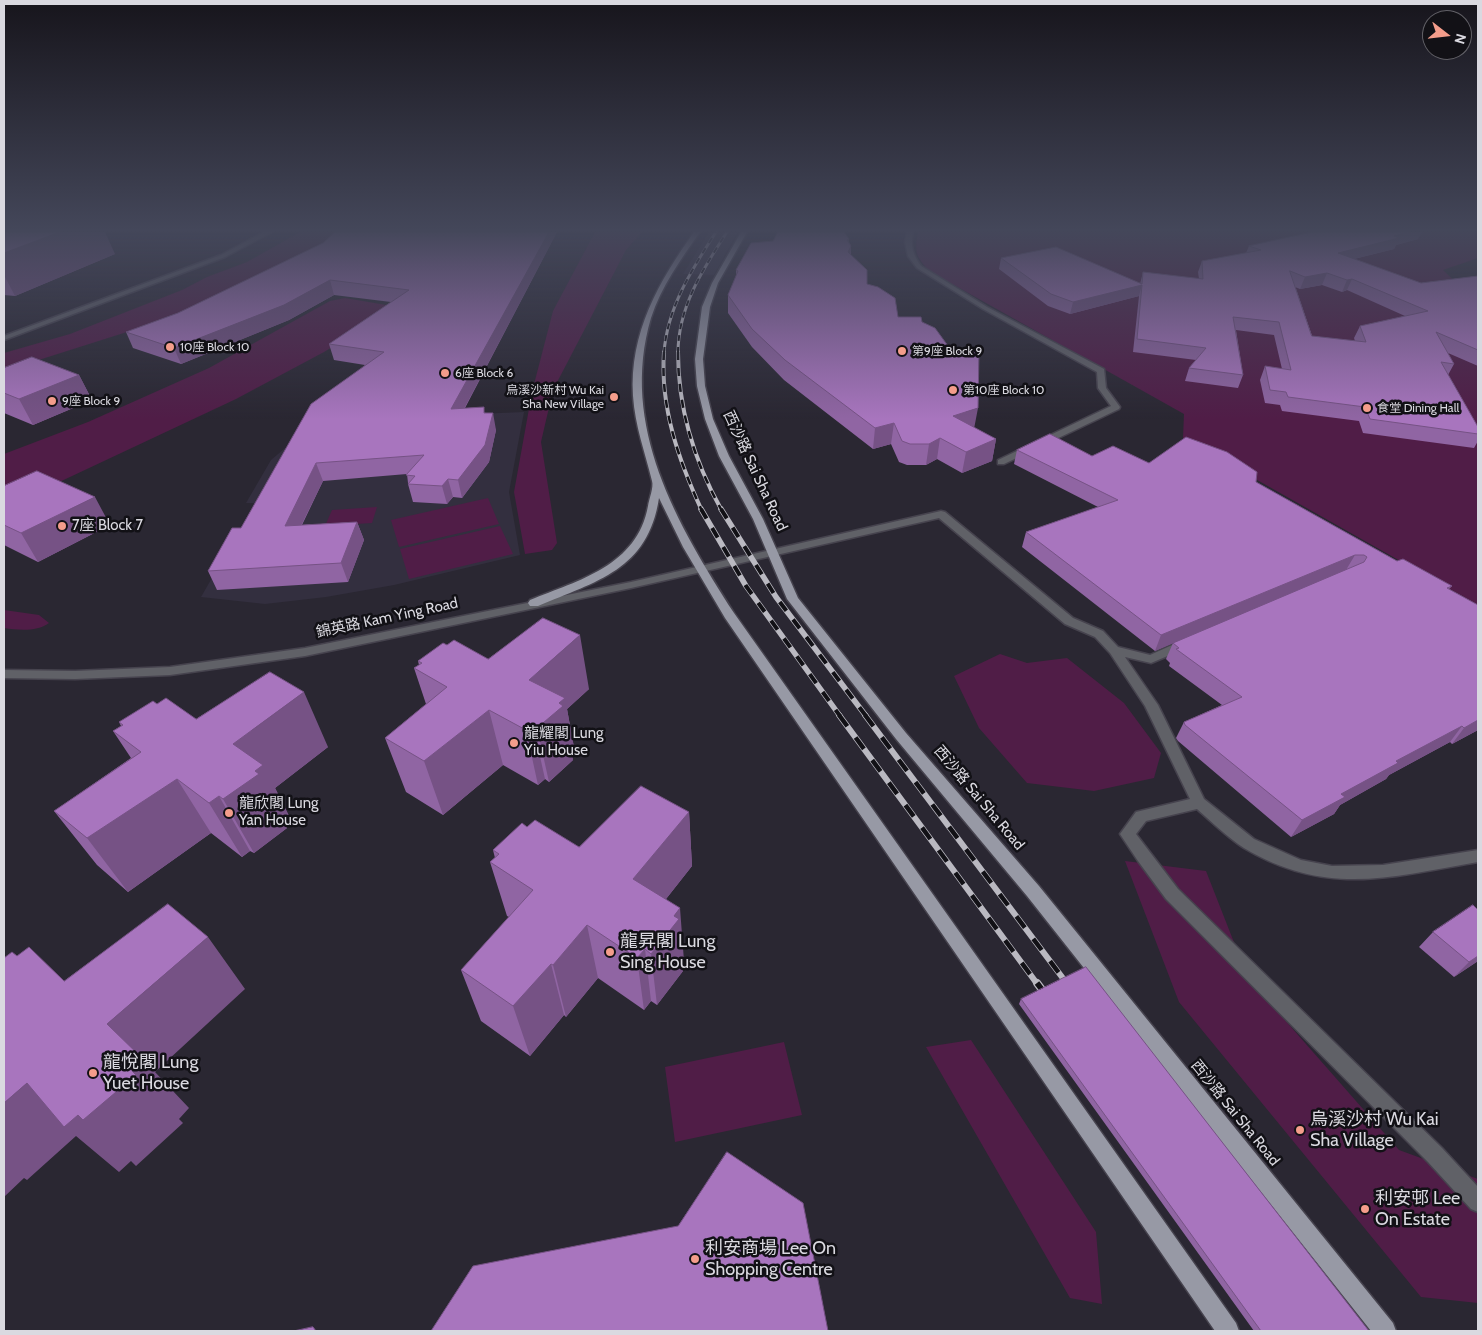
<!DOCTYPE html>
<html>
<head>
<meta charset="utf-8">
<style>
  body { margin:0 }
  #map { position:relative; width:1482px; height:1335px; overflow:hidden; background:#2a2732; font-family:Cabin,sans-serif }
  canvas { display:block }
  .frame { position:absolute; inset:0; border:5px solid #dad9e0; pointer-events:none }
  .north { position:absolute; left:1422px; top:10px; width:50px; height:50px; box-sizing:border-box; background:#121116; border:1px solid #626167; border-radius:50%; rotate:106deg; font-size:14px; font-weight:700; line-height:20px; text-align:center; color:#dad9e0 }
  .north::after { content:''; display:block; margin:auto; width:18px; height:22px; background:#f49d8b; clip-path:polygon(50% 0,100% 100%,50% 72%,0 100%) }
</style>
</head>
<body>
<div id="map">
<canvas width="1482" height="1335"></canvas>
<div class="frame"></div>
<div class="north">N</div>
</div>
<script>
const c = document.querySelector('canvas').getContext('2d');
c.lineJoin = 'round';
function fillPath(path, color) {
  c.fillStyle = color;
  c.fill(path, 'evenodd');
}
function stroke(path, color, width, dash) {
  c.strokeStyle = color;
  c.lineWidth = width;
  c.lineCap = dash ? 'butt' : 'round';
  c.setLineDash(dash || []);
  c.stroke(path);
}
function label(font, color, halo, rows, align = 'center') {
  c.font = font + ' Cabin,"Noto Sans TC",sans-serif';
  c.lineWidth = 5;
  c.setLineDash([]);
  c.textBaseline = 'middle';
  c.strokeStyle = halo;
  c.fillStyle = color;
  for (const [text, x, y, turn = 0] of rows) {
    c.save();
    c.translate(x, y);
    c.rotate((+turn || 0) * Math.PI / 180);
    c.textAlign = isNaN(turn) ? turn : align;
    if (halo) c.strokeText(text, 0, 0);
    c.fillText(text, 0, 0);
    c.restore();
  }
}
const built = new Path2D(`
  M709,232H738L714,275L683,274Z
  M524,412L509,492L520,555L394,585L326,597L265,604L201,597L255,503H246L271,460L317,421Z`);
const green = new Path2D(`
  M300,232H339L319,252L212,305L4,371V353L70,334L182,290L207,277L247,262Z
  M595,232H642L626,250L553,390L541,442L557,543L552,550L525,554L514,492L532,392L553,311Z
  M918,232H1478V258L1443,270L1471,297L1478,299V605L1183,438L1184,414L929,271C916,256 914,252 918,232Z
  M345,298L398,307L324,352L236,399L4,508V454L88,422L209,368L330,301Z
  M488,498L499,524L399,547L391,520Z
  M377,507L372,523L325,526L332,510Z
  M500,526L513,554L409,579L400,549Z
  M4,610L39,615L49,623C37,632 18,630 4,628Z
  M1000,654L1027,663L1067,658L1124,703L1161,753L1154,778L1094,791L1027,783L979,728L954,676Z
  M1125,861L1206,871L1248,978L1399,1150L1478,1179V1303L1421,1297L1179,1002Z
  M971,1040L1096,1232L1102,1304L1070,1298L926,1047Z
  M784,1042L802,1115L675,1142L665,1067Z`);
const minor = new Path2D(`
  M264,232H272L225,257L4,340V336L221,255Z
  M907,232H913C910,246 913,255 921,266L987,307L1104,369L1106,388L1120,407L1119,409L1004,464H998V460L1111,406L1098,388L1097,372L983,309L917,268L908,256L905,242Z
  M941,511L945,512L1073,618L1103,631L1118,647L1150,655L1181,641H1189L1191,644L1189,647L1151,663L1125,657L1158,705L1204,799L1254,839L1301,860L1332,866L1383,865L1478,850V862C1391,877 1326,897 1244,848C1227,837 1212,822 1197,809L1146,821L1136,834L1178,889L1442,1148L1478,1187V1212L1471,1209L1428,1162L1166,899L1138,861L1120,834L1136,812L1190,799L1145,706L1110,653L1095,637L1065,624L939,518L631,588L305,656L170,675L75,679L4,678V670L75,671L170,667L305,648L631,582Z`);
const major = new Path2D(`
  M694,232H700C681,259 661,287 651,318C619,426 677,524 734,613L1236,1323L1239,1331H1215L725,618L683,547L659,498C648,570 597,581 538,606H530L528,603L530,600C579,580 637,566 648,506C649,499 654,487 652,481C645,452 635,426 633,396C629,333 659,281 694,232Z
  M741,232H747L718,283L710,307L703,359L705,386L713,419L729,456L763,519L798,598L906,733L1039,886L1393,1323L1396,1331H1371L1027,896L896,739L787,599L753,519L719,456L705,419L697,386L695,359L702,307L712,283Z`);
const railFar4 = new Path2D(`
  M664,353C667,308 692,269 716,232
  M678,353C678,307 703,269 727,232`);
const railFar3 = new Path2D(`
  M664,352C660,408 679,461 702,511
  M678,352C678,409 694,461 722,511`);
const railFar2 = new Path2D(`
  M701,509L746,586L840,716
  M721,509L776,597L866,716`);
const railFar1 = new Path2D(`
  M839,715L1038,985
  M865,715L1068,985`);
const rail = new Path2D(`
  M1037,983L1049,999
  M1068,983L1071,988`);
const wall = new Path2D(`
  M4,232L115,254L15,296L4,295Z
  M557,232L465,408L486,413L496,430L489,462L462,498L453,497L447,504L413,502L408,484V483L407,474L323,481L302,525L357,522L364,540L348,582L217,590L208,571L365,365L334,360L329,344L391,302L334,295L289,320L181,364L133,348L126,332L178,313L323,243Z
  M849,239V242L851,246V255L867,284L898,317L922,322L974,428L996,439L992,461L962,473L937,459L926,465H907L899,462L891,444L873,449L784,380L752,347L728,313V295L736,277V270Z
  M1418,239L1396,245L1394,249L1354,259L1421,283L1478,276V366L1448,353L1454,364L1448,375L1478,434V441L1474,448L1363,433L1359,421L1282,411L1280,405L1265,403L1260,380L1265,366L1282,369L1274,335L1236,330L1243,375L1238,388L1185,381L1189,368L1196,360L1133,352L1139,296L1070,314L1048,306L999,269L1001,258L1140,284L1143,272L1199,279L1198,272L1202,261L1246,253L1249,246ZM1322,285L1342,292L1347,290L1405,316L1360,326L1354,338L1355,341L1312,336L1295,287L1300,289Z
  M4,368L79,375L92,400L33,425L4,413Z
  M1017,450L1092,456L1149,463L1256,482L1397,561L1452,586L1449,589L1478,605V730L1452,744L1450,742L1389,775L1386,779L1340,805L1334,814L1291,837L1178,741L1176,738L1184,722L1222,705L1169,666L1170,663L1166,659L1173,643L1155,651L1022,547L1026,532L1098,507L1014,464Z
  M4,486L110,525L38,562L4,545Z
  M447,645L488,659L589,689L567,709L575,753L572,755L573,760L549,782L545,779L538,785L503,765L443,815L406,792L385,738L426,704L414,668L419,665L418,661Z
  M157,704L196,719L328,747L275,788L291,820L285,824L287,828L254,853L250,851L242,857L211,833L128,892L97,865L54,811L131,758L113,731L121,726L119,722Z
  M689,812L692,866L666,899L684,961L683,963V971L657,1005L651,1001L644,1010L598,978L566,1017L564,1015L530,1056L481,1021L461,970L509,917L507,916L490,862L495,858L493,850L527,827L579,847Z
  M1477,909L1478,961L1454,977L1419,947L1433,932Z
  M1021,999L1369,1331H1254L1019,1004Z`);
const shadedWall = new Path2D(`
  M60,232H105L115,254L15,296L4,275V253Z
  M549,232H557L455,426L451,409Z
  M1409,232H1422L1418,239L1396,245L1394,249L1333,264L1338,253Z
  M849,239L848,251L851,246L850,262L846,268L847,240Z
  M1327,273L1322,285L1300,289L1305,277Z
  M1352,279L1347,290L1342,292L1347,280Z
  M330,280L334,295L289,320L181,364L174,348Z
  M1142,285L1139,296L1070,314L1073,302Z
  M79,375L92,400L33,425L19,399Z
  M978,408L974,429L953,416Z
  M493,413L496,430L489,462L462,498L458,480Z
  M894,423L891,444L873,449L875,428Z
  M940,438L937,459L926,465L929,444Z
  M996,439L992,461L962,473L966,452Z
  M316,463L323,481L292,544L285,526Z
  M448,479L453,497L447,504L442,486Z
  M95,497L110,525L38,562L21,533Z
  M357,522L364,540L348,582L341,563Z
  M1355,555L1346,570L1155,651L1161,635Z
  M580,635L589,689L567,709L575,753L572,755L573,760L549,782L537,728L529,680Z
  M304,692L328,747L275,788L291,820L285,824L287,828L254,853L223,799L233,744Z
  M489,710L503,765L443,815L424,761Z
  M1478,720V730L1452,744L1464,728Z
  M533,725L545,779L538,785L526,730Z
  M1462,726L1450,742L1389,775L1386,779L1340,805L1334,814L1291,837L1302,820L1341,794L1396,761Z
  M177,779L211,833L128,892L87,838Z
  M219,796L250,851L242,857L209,803Z
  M689,812L692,866L640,932L633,879Z
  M680,908L684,961L683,963V971L657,1005L651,954L674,916Z
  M587,925L598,978L566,1017L553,965Z
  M208,937L245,989L155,1072L189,1108L179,1119L183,1123L136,1166L131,1161L119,1172L76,1136L27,1180L24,1178L4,1197V1103L27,1083L132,1071L107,1024Z
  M645,949L651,1001L644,1010L637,958Z
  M1478,956V961L1454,977L1469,962Z
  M551,964L564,1015L530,1056L513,1006Z`);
const building = new Path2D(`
  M4,232H60L4,253Z
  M335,232H549L451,409L484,407V413H493L485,445L458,480L448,479L442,486L408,484L415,476L406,475L424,455L316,463L285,526L357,522L341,563L208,571L232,528H241L311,404L384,352L329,344L409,290L330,280L284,305L174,348L126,332L178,313L323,243Z
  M778,232H844L849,239L847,240L851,246L848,252L867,270V284L878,287L895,298L898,317H921L922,322L935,328L951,350H979L978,408L953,416L996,439L966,452L940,438L929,444H910L902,441L894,423L875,428L785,360L752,329L728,295L738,271L736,270L751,243L773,241Z
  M1312,232H1409L1394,236L1399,238L1338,253L1421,283L1478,276V350L1436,332L1454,364L1441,362L1478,427V434L1370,419L1365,407L1288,397L1286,392L1270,390L1265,366L1291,370L1279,322L1233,317L1243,375L1189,368L1206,348L1137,339L1142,285L1073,302L1051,294L1001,258L1056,247L1142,284L1143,272L1203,279L1202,261L1261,250L1249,246ZM1290,271L1305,277L1327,273L1347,280L1352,279L1428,311L1360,326L1366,342L1312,336Z
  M32,357L79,375L19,399L4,393V368Z
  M1050,434L1092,456L1113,446L1149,463L1186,437L1227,452L1257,472L1256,482L1397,561L1403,559L1452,586L1447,588L1478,605V720L1464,728L1462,726L1396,761L1398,763L1341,794L1345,797L1302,820L1185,725L1184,722L1242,697L1176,649L1179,648L1173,643L1364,562L1367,557L1364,555H1355L1161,635L1026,532L1118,500L1017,450Z
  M37,471L95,497L21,533L4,525V486Z
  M543,618L580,635L529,680L565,698L559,703L563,706L537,728L533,725L526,730L489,710L424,761L385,738L447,687L414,668L422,663L418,661L443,643L447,645L454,640L488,659Z
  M270,672L304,692L233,744L263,765L255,771L259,774L223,799L219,796L209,803L177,779L87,838L54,811L141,752L113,731L123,725L119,722L153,701L157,704L166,698L196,719Z
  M641,786L689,812L633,879L680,908L674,916L679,919L651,954L645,949L637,958L587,925L553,965L551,964L513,1006L461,970L533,890L490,862L499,854L493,850L522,823L527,827L535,820L579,847Z
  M168,904L208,937L107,1024L144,1060L132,1071L136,1075L83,1120L78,1115L64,1127L27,1083L4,1103V958L12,952L17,956L29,947L64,981Z
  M1473,905L1477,909L1478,908V956L1469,962L1433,932Z
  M1086,967L1369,1331H1261L1021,999Z
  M727,1152L803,1203L828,1331H431L473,1266L678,1226Z
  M313,1327L316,1331H294Z`);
const markers = [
  [170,347,5,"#f49d8b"],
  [902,351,5,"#f49d8b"],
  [445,373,5,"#f49d8b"],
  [953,390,5,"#f49d8b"],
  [614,397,5,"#f49d8b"],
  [52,401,5,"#f49d8b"],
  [1367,408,5,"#f49d8b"],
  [62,526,5,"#f49d8b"],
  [514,743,5,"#f49d8b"],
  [229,813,5,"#f49d8b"],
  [610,952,5,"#f49d8b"],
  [93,1073,5,"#f49d8b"],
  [1300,1130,5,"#f49d8b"],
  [1365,1209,5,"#f49d8b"],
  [695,1259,5,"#f49d8b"]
];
const farPoinames = [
  ["10座 Block 10",180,347],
  ["第9座 Block 9",912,351],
  ["6座 Block 6",455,373],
  ["烏溪沙新村 Wu Kai",604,390,"right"],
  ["Sha New Village",604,404,"right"],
  ["第10座 Block 10",963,390],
  ["9座 Block 9",62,401],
  ["食堂 Dining Hall",1377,408]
];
const streetNames = [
  ["西沙路 Sai Sha Road",755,471,65],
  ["錦英路 Kam Ying Road",387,618,-12],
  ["西沙路 Sai Sha Road",979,798,50],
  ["西沙路 Sai Sha Road",1235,1113,51]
];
const poiNames = [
  ["7座 Block 7",72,526],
  ["龍耀閣 Lung",524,734],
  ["Yiu House",524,751],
  ["龍欣閣 Lung",239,804],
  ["Yan House",239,821]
];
const nearPoinames = [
  ["龍昇閣 Lung",620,942],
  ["Sing House",620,963],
  ["龍悅閣 Lung",103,1063],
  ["Yuet House",103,1084],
  ["烏溪沙村 Wu Kai",1310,1120],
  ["Sha Village",1310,1141],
  ["利安邨 Lee",1375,1199],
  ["On Estate",1375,1220],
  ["利安商場 Lee On",705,1249],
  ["Shopping Centre",705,1270]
];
fillPath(built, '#332f3f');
fillPath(green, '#501d47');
stroke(minor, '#46434e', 3);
stroke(major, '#46434e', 3);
fillPath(minor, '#606167');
fillPath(major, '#9799a5');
stroke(railFar4, '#bab9c1', 3);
stroke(railFar3, '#bab9c1', 4);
stroke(railFar2, '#bab9c1', 5.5);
stroke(railFar1, '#bab9c1', 6);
stroke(rail, '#bab9c1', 8);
stroke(railFar4, '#121116', 2, [6]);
stroke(railFar3, '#121116', 2.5, [8]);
stroke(railFar2, '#121116', 4, [11]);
stroke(railFar1, '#121116', 4.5, [14]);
stroke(rail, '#121116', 5.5, [18]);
fillPath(wall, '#9065a3');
fillPath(shadedWall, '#765285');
fillPath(building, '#a875be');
stroke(building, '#765285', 1);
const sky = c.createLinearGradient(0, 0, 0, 419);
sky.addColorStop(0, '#17151c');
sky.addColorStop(0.55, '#44475a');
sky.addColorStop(1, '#44475a00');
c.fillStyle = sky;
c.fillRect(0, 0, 1482, 419);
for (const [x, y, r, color] of markers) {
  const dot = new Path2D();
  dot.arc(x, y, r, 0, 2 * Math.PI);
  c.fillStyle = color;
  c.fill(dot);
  stroke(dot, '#121116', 2);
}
label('12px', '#dad9e0', '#121116', farPoinames, 'left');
label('15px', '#dad9e0', '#121116', streetNames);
label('15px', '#dad9e0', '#121116', poiNames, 'left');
label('18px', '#dad9e0', '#121116', nearPoinames, 'left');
</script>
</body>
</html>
